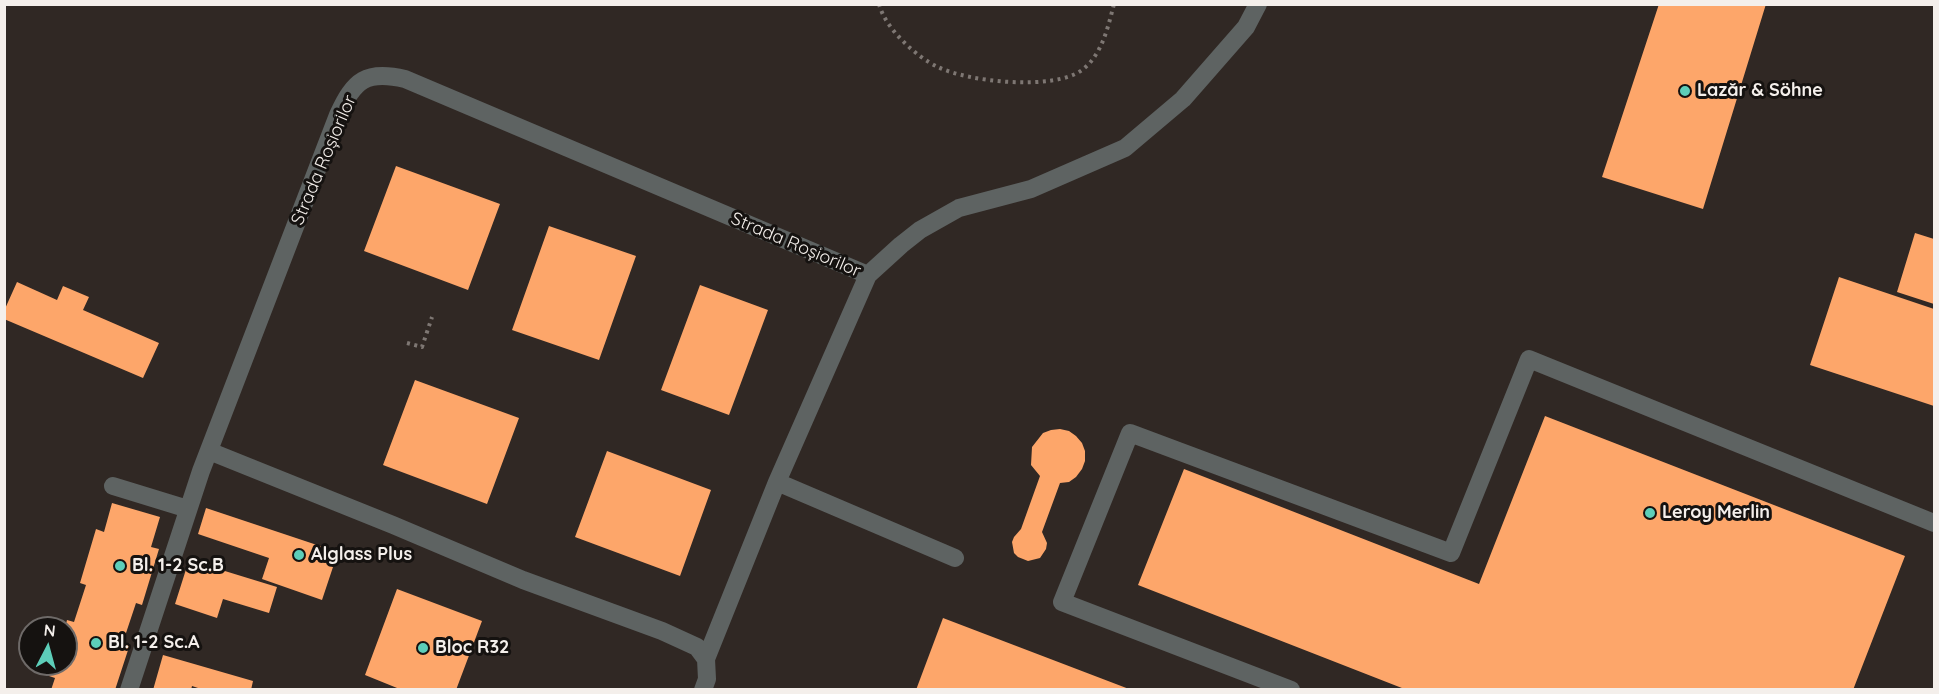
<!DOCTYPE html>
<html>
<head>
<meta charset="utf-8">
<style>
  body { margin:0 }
  #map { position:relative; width:1939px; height:694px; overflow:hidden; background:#302824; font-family:Quicksand,sans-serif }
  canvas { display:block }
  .frame { position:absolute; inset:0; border:6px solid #f4efeb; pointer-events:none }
  .north { position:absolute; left:18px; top:616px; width:60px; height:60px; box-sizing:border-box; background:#151210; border:2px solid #6e6a68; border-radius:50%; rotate:6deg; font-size:16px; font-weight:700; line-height:24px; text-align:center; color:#f4efeb }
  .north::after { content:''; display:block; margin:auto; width:21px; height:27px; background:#5dceb9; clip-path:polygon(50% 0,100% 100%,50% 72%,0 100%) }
</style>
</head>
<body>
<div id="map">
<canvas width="1939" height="694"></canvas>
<div class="frame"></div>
<div class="north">N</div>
</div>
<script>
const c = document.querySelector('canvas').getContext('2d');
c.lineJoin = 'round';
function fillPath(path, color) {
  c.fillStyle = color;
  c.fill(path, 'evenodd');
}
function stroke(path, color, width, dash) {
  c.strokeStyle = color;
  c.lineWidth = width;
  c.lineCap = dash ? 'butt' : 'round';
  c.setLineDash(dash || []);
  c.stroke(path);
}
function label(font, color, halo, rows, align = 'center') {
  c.font = font + ' Quicksand,sans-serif';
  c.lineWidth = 6;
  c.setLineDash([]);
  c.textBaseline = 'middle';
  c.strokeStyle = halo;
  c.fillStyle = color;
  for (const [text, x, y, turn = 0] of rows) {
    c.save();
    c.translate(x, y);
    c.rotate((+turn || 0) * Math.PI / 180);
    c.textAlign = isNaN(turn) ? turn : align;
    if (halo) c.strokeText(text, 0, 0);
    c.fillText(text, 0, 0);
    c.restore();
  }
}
const building = new Path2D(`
  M1659,4H1766L1703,209L1602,177Z
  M396,166L500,204L468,290L364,251Z
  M549,226L636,256L599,360L512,330Z
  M1915,233L1934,239V304L1897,292Z
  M1839,277L1934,309V406L1810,365Z
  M17,282L57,300L63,286L89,297L83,310L159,343L143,378L4,319V311Z
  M700,285L768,310L729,415L661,390Z
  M415,380L519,418L487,504L383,465Z
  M1545,416L1905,556L1853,690H1407L1138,585L1184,469L1479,584Z
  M1060,429L1069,431L1076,436L1082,443L1085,451V461L1082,469L1076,477L1069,482L1060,483L1042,532L1047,543L1046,549L1040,558L1028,561L1018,557L1014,553L1012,542L1014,537L1021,529L1040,476L1031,465L1032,447L1043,433L1051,430Z
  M607,451L711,490L680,576L575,537Z
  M112,503L160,517L151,547L159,549L142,605L136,603L123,642L130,644L115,690H51L55,678L49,676L53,664H66V628H65L67,620L74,622L86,585L80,583L96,529L104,532Z
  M206,508L338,552L322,600L262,579L269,558L198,534Z
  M189,560L277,587L269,613L223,599L217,618L175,604Z
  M397,589L482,621L456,690H402L365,675Z
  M943,618L1129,689V690H916Z
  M163,655L253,681L251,690H204L192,686L191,690H153Z`);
const path = new Path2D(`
  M879,4C885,28 916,57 938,67C968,82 1054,91 1082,70C1102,55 1108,27 1114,4
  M407,343L422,347L432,317`);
const minor = new Path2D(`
  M209,451L393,525L523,580L662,631L697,647L706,659L707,679L703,690
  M777,482L955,558
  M113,486L188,509
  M706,659L777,482L868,275L901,245L920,230L959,208L1031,189L1125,148L1183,99L1246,27L1258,4
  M129,690L201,471L338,115C354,80 366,70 405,79L868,275
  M1291,690L1062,602L1130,433L1451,553L1529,359L1934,523`);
const markers = [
  [1685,91,6,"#5dceb9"],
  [1650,513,6,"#5dceb9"],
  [299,555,6,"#5dceb9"],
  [120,566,6,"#5dceb9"],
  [96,643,6,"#5dceb9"],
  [423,648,6,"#5dceb9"]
];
const poiNames = [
  ["Lazăr & Söhne",1697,91],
  ["Leroy Merlin",1662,513],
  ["Alglass Plus",311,555],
  ["Bl. 1-2 Sc.B",132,566],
  ["Bl. 1-2 Sc.A",108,643],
  ["Bloc R32",435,648]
];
const streetNames = [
  ["Strada Roșiorilor",324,160,-67],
  ["Strada Roșiorilor",796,245,23]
];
fillPath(building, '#fda66a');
stroke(path, '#7e7773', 4, [3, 4.5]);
stroke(minor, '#5e6362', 18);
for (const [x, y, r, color] of markers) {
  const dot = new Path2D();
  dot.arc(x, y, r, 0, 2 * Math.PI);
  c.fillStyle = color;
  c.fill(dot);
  stroke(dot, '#151210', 2);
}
label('bold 18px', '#f4efeb', '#151210', poiNames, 'left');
label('18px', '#f4efeb', '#151210', streetNames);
</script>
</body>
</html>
